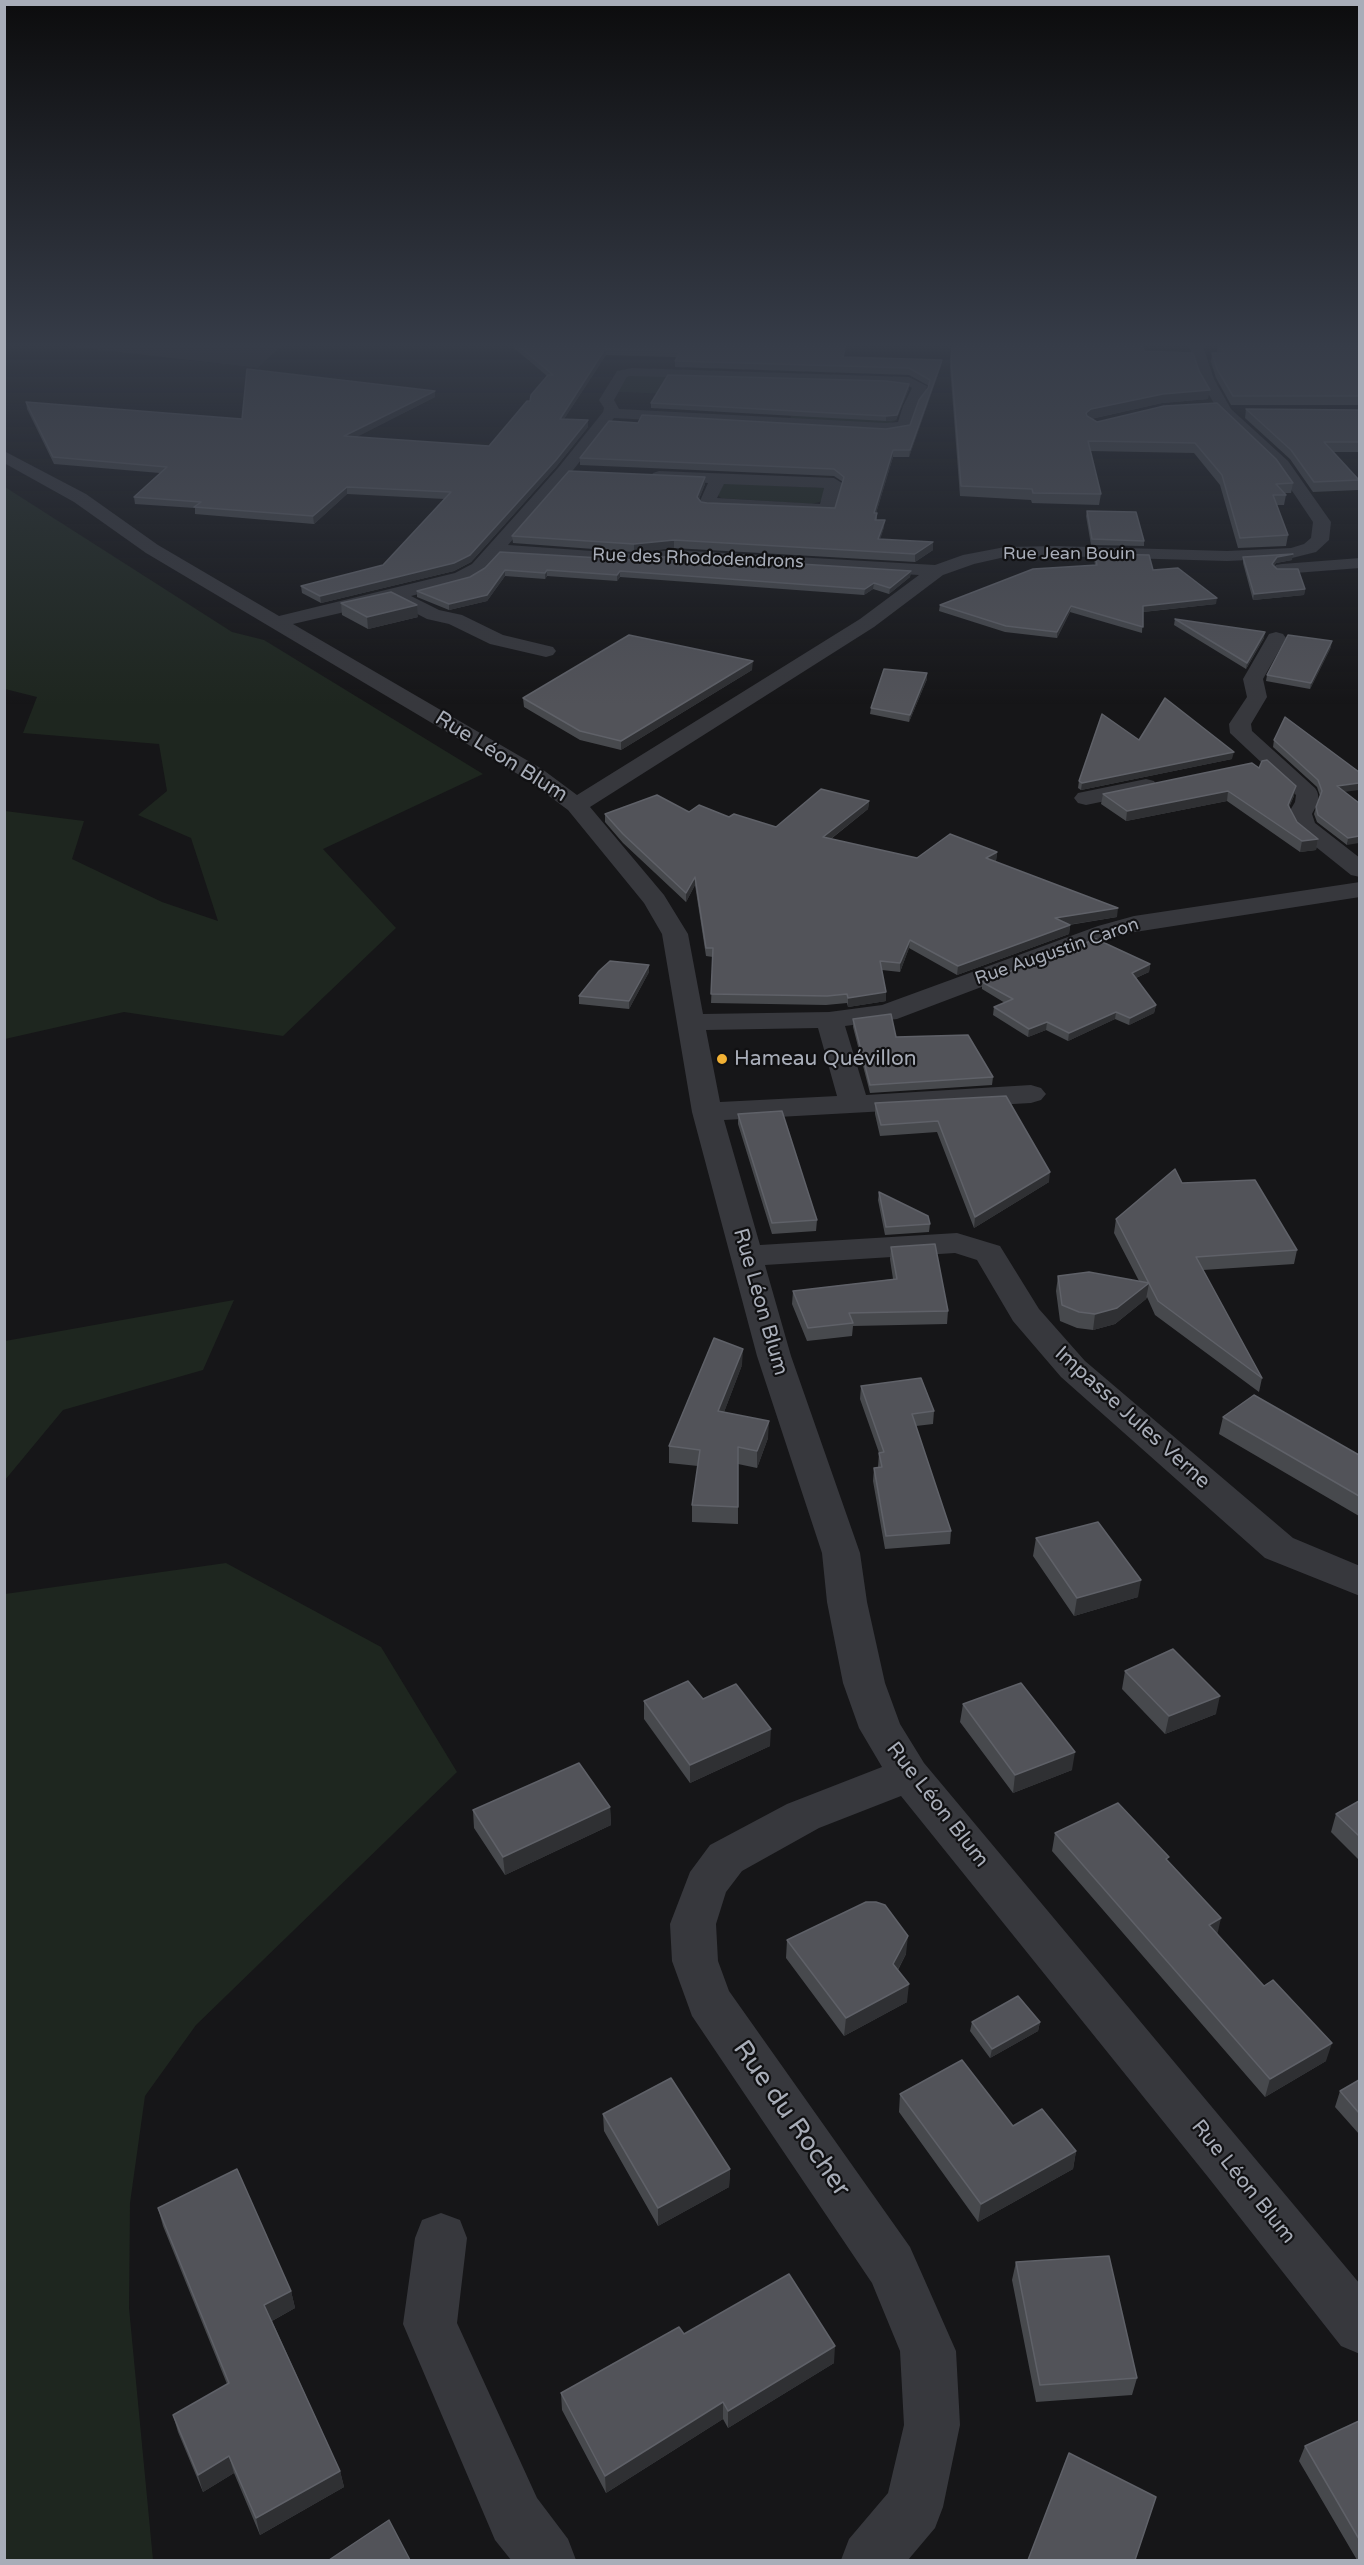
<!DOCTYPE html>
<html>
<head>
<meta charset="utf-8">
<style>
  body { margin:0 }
  #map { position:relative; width:1364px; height:2565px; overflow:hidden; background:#161618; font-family:"Varela Round",sans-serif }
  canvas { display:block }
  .frame { position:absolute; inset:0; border:6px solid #a8adb8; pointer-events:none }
</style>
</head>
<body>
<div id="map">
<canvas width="1364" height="2565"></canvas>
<div class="frame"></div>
</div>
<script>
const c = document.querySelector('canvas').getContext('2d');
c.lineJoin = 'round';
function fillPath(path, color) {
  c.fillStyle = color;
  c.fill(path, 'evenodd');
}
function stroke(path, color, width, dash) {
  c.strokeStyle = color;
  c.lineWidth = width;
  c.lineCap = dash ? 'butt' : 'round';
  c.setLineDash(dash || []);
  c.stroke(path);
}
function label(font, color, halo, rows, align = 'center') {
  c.font = font + ' "Varela Round",sans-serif';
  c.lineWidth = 4.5;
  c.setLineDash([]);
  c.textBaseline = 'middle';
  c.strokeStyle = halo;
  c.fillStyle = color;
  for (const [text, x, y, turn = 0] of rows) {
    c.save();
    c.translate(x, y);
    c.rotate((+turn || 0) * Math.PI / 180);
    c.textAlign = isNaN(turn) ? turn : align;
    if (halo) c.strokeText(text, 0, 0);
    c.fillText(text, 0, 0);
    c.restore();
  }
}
const built = new Path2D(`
  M68,346H281L258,368Z`);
const green = new Path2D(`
  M642,374L747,378L752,380L747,395L902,399L888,400L884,419L898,420L885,425L789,421L798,399L618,392L627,377Z
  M724,483L824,488L823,501L812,504L721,498L718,495Z
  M5,487L232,632L264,640L483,774L323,849L396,928L283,1036L124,1012L5,1039V811L84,821L72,859L162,902L218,921L191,838L138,815L167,791L159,744L23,733L37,697L5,689Z
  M234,1300L203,1370L63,1410L5,1480V1341Z
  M226,1563L381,1647L457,1772L196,2025L145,2096L130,2203L129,2308L153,2560H5V1594Z`);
const minor = new Path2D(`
  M1189,346H1203L1214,379L1231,409L1288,461L1331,522L1329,540L1316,552L1292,558L1227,561L1056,556L1005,557L974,564L943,575L874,627L590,807L664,895L688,934L703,1014L829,1012L882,1005L1098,926L1134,916L1360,882V897L1135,932L1116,936L897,1019L845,1026L866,1095L1031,1085L1041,1088L1046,1094L1041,1100L1031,1103L724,1120L760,1245L957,1233L1000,1246L1039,1309L1085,1361L1293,1538L1360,1566V1596L1265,1558L1061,1377L1013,1321L977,1260L955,1253L765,1265L791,1356L860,1553L867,1602L885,1683L900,1724L924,1763L1360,2284V2354L1341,2346L1208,2177L901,1796L819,1828L742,1871L726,1892L716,1924L718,1961L729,1991L910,2247L956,2351L960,2425L943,2507L935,2528L908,2560H841L849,2539L888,2493L904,2425L900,2351L872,2283L692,2016L672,1961L670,1924L690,1872L710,1845L787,1804L882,1767L859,1728L843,1683L827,1602L822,1553L757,1356L692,1112L662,934L644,903L568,810L526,779L146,553L74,502L4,463V451L86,494L158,545L279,616L455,573L472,564L558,468L603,412L604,408L599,400L617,371L632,368L909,377L927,386L926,393L917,406L909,429L886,433L614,418L570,474L508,545L634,554L674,550L935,565L963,555L1005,547L1056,546L1227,551L1291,548L1304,544L1311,538L1313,522L1276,467L1220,414L1200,379ZM632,376L886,384L906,385L912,388L903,406L898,422L886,423L619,409L614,400L627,377ZM499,555L634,564L674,560L919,575L860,619L577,795L542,769L293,624L392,601L427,619L449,624L490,644L546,657L553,655L556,651L553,647L503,635L462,615L439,610L411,596L469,581L484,572ZM818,1028L837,1096L720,1102L706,1030Z
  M659,471L834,478L842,483L836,509L833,513L827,514L707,508L701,507L699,503L708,483L653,479L651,476L653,473ZM724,484L824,488L820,504L717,498Z
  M1360,558V568L1282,574L1276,573L1273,569L1276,565L1282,564Z
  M1276,632L1283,634L1286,638L1263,679L1267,697L1251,724L1252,731L1315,788C1322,798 1317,805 1312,814L1315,823L1360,858V877L1351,875L1296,831L1288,814L1295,802L1296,795L1230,733L1229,724L1247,697L1243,679L1269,634Z
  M1146,779L1154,781L1157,786L1154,791L1086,805L1078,803L1074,798L1078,793Z
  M441,2213L460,2220L467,2238L457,2323L537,2498L568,2539L576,2560H511L495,2540L403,2324L415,2238L422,2220Z`);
const wall = new Path2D(`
  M514,346H846L844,357L942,360L941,366L909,457H893L876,513H877V520L884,527L880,539L933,550L915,562L674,548L634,552L513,543L512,536L705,477V484L699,499L701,502L835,508L843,482L834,476L580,465V458L638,423L886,429L910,425L929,386L909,375L675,367V361L677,358L675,357L606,355L564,419L588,420V427L556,467L471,562L454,571L321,603L302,593L301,586L383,565L445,499L347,494L314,524L195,514V508L135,504L134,497L160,473L54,464L27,409L26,402L242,419L435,391V397L356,437L489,446L530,401L547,376L514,348Z
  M952,346L1144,351L1208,399L1162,403L1091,419L1097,422L1164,406L1293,483L1291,493H1285L1286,495L1284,505H1277L1288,535L1286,546L1238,548L1220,485L1194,453L1090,451L1101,494L1099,505L1032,503L1031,500L960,496L950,367Z
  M1218,346H1359V405H1231L1216,378L1211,362L1212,353H1218L1217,351Z
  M909,389L896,420L886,421L651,408V403Z
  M1246,409L1359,410V452H1333L1359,480L1358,490L1313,492L1290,459L1245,418Z
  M1087,511L1144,541V546L1091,545L1086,516Z
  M1095,554L1153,570L1216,604L1143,612L1142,633L1070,612L1057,638L1005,632L939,611L940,605L1095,565L1094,559Z
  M1243,557L1292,560L1276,563L1274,566L1277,569L1305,589L1304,595L1253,600L1243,563Z
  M634,560L911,571L910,577L889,594L873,589L864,595L620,577L617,581L547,576L545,579L505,576L487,601L449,610L417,597V591L470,577L485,568Z
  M341,603L418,617L368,629L342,615Z
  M1175,619L1264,638L1246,669L1174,625Z
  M1331,647L1310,689L1266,681L1267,675Z
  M752,670L621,750L580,740L524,707L523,698Z
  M927,679L909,722L870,714L871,708Z
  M1139,740L1232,759L1081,790L1078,788L1079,781Z
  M1274,740L1359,803L1347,845L1317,822L1314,814L1316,807L1320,796L1317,787L1273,747Z
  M1252,763L1294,796L1289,807L1297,822L1318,839L1316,850L1300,852L1227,801L1126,821L1101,804L1103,794Z
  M869,801L868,809L831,839L917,858L997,852L996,861H995L1117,917L1069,925H1070L1069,934L957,975L909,948L900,972L882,970L886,1001L848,1007L847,1003L826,1005L711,1003L713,957L706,956L695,885L686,902L623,843L605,822V814L689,812L729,817L776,827Z
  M1150,964L1149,972L1136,978L1156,1005L1154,1013L1129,1025L1115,1019L1068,1041L1046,1030L1028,1037L993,1015L994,1007L1005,1003L982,989V982Z
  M649,972L629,1009L579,1004V996Z
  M853,1019L993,1077L992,1085L870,1093L853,1027Z
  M1006,1096L1049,1182L974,1228L937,1132L880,1136L875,1114V1103Z
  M738,1114L817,1220L816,1231L772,1234L738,1124Z
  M1182,1183L1297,1250L1294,1264L1203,1270L1262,1378L1259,1392L1155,1315L1147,1297L1146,1299L1115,1324L1093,1330L1077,1328L1060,1321L1056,1291L1058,1276L1139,1281L1114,1233L1116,1219Z
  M879,1192L930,1224L929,1232L885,1235L878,1200Z
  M891,1247L948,1311L947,1324L853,1326L852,1336L807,1341L792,1304L793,1291L893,1279L890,1259Z
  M742,1365L724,1412L768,1438L757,1468L738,1464V1524L692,1522V1505L698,1466L669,1463V1446Z
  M861,1386L934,1411L933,1424L916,1426L951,1531L950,1544L885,1549L873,1481L874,1468L878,1467L879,1453L860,1399Z
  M1223,1417L1359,1455V1516L1219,1434Z
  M1036,1538L1138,1597L1074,1616L1033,1556Z
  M1125,1671L1216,1714L1165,1734L1122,1689Z
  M703,1699L770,1746L690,1783L644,1719V1701Z
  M963,1704L1072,1770L1013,1793L960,1722Z
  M1359,1801V1860L1331,1832L1336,1814Z
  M610,1807L611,1825L505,1875L474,1828L473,1810Z
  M1055,1833L1168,1861L1217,1934L1326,2061L1265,2097L1052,1851Z
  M787,1940L906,1954L898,1970L907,2002L844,2036L786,1958Z
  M972,2022H1040L1038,2031L990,2058L970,2031Z
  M1359,2080V2134L1335,2107L1340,2091Z
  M900,2094L1013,2126L1076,2151L1073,2169L978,2222L899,2112Z
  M603,2114L730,2169L729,2187L658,2226L604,2131Z
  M158,2208L291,2291L295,2308L272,2321L340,2471L344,2487L260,2535L234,2473L203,2492L178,2432L173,2415L227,2384L163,2226Z
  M1016,2262L1137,2378L1132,2395L1036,2402L1012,2280Z
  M684,2334L834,2363L728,2428L723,2419L606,2493L562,2410L561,2393Z
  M1359,2421V2560H1357L1299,2461L1305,2446Z`);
const shadedWall = new Path2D(`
  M605,349L606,355L560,425V419Z
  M942,360L941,366L909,457L910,450Z
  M909,384V389L896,420L886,421V416Z
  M1210,390L1208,399L1162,403L1090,419L1085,422L1086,413L1091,409L1163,394Z
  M435,391V397L345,443L344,436Z
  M588,420V427L556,467L471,562L454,571L321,603L320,596L454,563Z
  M893,450V457L874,520V513Z
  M705,477V484L697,504V497Z
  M347,487V494L314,524L313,516Z
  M885,520L884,527L878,546V539Z
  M674,540V548L634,552V544Z
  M933,542V550L915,562V554Z
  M1293,554L1292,560L1276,563L1271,570L1272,564L1277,557Z
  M505,570V576L487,601L449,610V604Z
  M547,570V576L545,579V573Z
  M620,571V577L617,581V575Z
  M911,571L910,577L889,594L890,588Z
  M874,583L873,589L864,595L865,589Z
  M1305,589L1304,595L1253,600L1254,594Z
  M1217,598L1216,604L1142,612L1143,606Z
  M417,605L418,617L368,629L367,617Z
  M1071,606L1070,612L1057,638V632Z
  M1265,632L1264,638L1246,669L1247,663Z
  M1332,641L1331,647L1310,689L1311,683Z
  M753,661L752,670L621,750V741Z
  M927,673V679L909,722L910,715Z
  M1234,752L1232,759L1081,790L1082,783Z
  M1359,783V790L1336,793L1337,786Z
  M1296,786L1294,796L1286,815L1288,805Z
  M1228,791L1227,801L1126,821L1127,811Z
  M869,801L868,809L823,845V837Z
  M1359,836V843L1347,845L1348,838Z
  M1318,839L1316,850L1300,852L1302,841Z
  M997,852L996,861L985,866L986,858Z
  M695,877V885L686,902V893Z
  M1118,908L1117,917L1054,927L1055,918Z
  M1070,925L1069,934L957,975L958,966Z
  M910,940L909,948L900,972V963Z
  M1150,964L1149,972L1131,980L1132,973Z
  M649,965V972L629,1009V1001Z
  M886,992V1001L848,1007V998Z
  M1156,1005L1154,1013L1129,1025L1130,1018Z
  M1116,1012L1115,1019L1068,1041L1069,1033Z
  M1047,1022L1046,1030L1028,1037L1029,1029Z
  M1050,1172L1049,1182L974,1228L975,1217Z
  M1149,1283L1146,1299L1115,1324L1093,1330L1095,1314Z
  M743,1349L742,1365L718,1428V1411Z
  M769,1421L768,1438L757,1468V1451Z
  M1141,1580L1138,1597L1074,1616L1077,1598Z
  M1220,1696L1216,1714L1165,1734L1169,1716Z
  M771,1729L770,1746L690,1783V1765Z
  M1075,1752L1072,1770L1013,1793L1015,1775Z
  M610,1807L611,1825L505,1875L503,1857Z
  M1221,1918L1217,1936L1209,1925Z
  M908,1936L906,1954L891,1982L893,1964Z
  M909,1984L907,2002L844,2036L846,2018Z
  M1040,2022L1038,2031L990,2058L992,2049Z
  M1332,2043L1326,2061L1265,2097L1270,2079Z
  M1076,2151L1073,2169L978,2222L981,2204Z
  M730,2169L729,2187L658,2226V2208Z
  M291,2291L295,2308L268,2323L264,2305Z
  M835,2346L834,2363L728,2428V2411Z
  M723,2402V2419L606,2493L605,2476Z
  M229,2456L234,2473L203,2492L198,2475Z
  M340,2471L344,2487L260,2535L256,2518Z`);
const building = new Path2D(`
  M519,346H845L843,357L942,360L910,450H893L874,513H877L875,520H885L878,539L933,542L915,554L674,540L634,544L512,536L569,471L705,477L697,497L701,502L707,503L835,508L844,477L834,469L580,458L609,421L638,423L642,415L886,429L910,425L919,400L928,388L930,380L909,368L675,361L680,353L675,351L605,349L560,419L588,420L556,460L470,555L454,563L320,596L301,586L383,565L451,492L347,487L313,516L194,507L201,502L134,497L167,467L53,457L26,402L242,419L247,369L435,391L344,436L489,446L527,401H530L531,395L548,375H553Z
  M952,346H1143L1144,351L1193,353L1199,371L1210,390L1163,394L1091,409L1086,413L1087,416L1097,422L1164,406L1217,403L1276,459L1293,483L1276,484L1286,495H1273L1288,535L1240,538L1222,475L1195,443L1088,441L1101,494L1033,493L1032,489L961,486L951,359Z
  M1221,346H1359V396H1233L1217,369L1212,353H1224Z
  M668,375L886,381L909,384L897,415L886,416L651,403Z
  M1246,409L1359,410V442H1324L1359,480L1314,482L1291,450Z
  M1087,511L1136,512L1144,541L1092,539Z
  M500,552L634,560L674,556L911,571L890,588L874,583L865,589L620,571L617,575L547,570L545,573L505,570L487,595L449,604L417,591L470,577L485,568Z
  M1095,554L1149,555L1153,570L1178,568L1217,598L1143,606V627L1071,606L1057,632L1006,626L940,605L1033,569L1097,565Z
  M1293,554L1277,557L1272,564L1277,569H1298L1305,589L1254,594L1243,557Z
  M391,592L417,605L367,617L341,603Z
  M1175,619L1265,632L1247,663Z
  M629,635L753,661L621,741L580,731L523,698Z
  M1288,635L1332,641L1311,683L1267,675Z
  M884,669L927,673L910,715L871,708Z
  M1165,698L1234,752L1082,783L1079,781L1102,714L1139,740Z
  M1285,717L1359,772V783L1337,786L1359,803V836L1348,838L1318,815L1316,807L1322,791L1318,780L1274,740Z
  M1267,760L1296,786L1288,805L1297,822L1318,839L1302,841L1228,791L1127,811L1103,794L1252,763L1259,768L1262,761Z
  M821,789L869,801L823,837L917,858L950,834L997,852L986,858L1118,908L1055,918L1070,925L958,966L910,940L900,963L880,961L886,992L848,998L847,994L827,996L711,994L713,948H706L695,877L686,893L623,834L605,814L657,795L689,812L699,805L729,817L734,814L776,827Z
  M1096,939L1150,964L1132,973L1156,1005L1130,1018L1116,1012L1069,1033L1047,1022L1029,1029L994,1007L1013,999L982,982Z
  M610,961L649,965L629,1001L579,996L599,971Z
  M891,1014L896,1037L968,1035L993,1077L870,1085L853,1019Z
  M1006,1096L1050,1172L975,1217L938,1121L881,1125L875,1103Z
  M782,1111L817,1220L772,1223L738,1114Z
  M1175,1169L1182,1183L1255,1180L1297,1250L1196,1257L1262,1378L1158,1301L1116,1219Z
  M879,1192L928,1216L930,1224L886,1227Z
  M935,1244L948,1311L849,1313L853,1323L808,1328L793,1291L897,1279L891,1247Z
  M1089,1272L1149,1283L1117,1308L1095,1314L1079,1312L1062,1305L1058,1276Z
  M714,1338L743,1349L718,1411L769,1421L757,1451L738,1447V1507L692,1505L700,1450L669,1446Z
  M921,1378L934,1411L912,1414L951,1531L886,1536L874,1468L882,1467L879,1453L884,1452L861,1386Z
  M1254,1395L1359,1455V1496L1223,1417Z
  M1098,1522L1141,1580L1077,1598L1036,1538Z
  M1173,1649L1220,1696L1169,1716L1125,1671Z
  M688,1681L703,1699L736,1684L771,1729L690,1765L644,1701Z
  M1021,1683L1075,1752L1015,1775L963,1704Z
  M579,1763L610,1807L503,1857L473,1810Z
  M1359,1801V1836L1336,1814Z
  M1118,1803L1169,1857L1166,1859L1221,1918L1209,1925L1264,1986L1273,1980L1332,2043L1270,2079L1055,1833Z
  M866,1902H876L885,1905L908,1936L893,1964L909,1984L846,2018L787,1940Z
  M1018,1996L1040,2022L992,2049L972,2022Z
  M962,2060L1013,2126L1042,2109L1076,2151L981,2204L900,2094Z
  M671,2078L730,2169L658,2208L603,2114Z
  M1359,2080V2113L1340,2091Z
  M237,2169L291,2291L264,2305L340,2471L256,2518L229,2456L198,2475L173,2415L229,2383L158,2208Z
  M1109,2256L1137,2378L1040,2385L1016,2262Z
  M789,2274L835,2346L728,2411L723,2402L605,2476L561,2393L679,2327L684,2334Z
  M1359,2421V2539L1305,2446Z
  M1069,2453L1156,2497L1135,2560H1028Z
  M389,2520L410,2560H329Z`);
const markers = [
  [722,1059,6,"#f2b134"]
];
const farStreetnames = [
  ["Rue Jean Bouin",1069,554],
  ["Rue des Rhododendrons",698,559,2],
  ["Rue Augustin Caron",1057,952,-19]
];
const streetNames = [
  ["Rue Léon Blum",501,757,32],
  ["Rue Léon Blum",760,1302,74],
  ["Impasse Jules Verne",1132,1418,42],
  ["Rue Léon Blum",937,1805,52],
  ["Rue Léon Blum",1243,2182,51]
];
const poiNames = [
  ["Hameau Quévillon",734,1059]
];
const nearStreetnames = [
  ["Rue du Rocher",791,2119,55]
];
fillPath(built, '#222225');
fillPath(green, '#1e261f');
fillPath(minor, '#37383d');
fillPath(wall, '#47494d');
fillPath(shadedWall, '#2f3033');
fillPath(building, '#525359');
stroke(building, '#5f6168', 1.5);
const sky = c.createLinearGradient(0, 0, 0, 705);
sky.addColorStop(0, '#0c0c0d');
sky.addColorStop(0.49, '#363c48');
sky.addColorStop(1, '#363c4800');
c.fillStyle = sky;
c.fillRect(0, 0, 1364, 705);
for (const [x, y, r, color] of markers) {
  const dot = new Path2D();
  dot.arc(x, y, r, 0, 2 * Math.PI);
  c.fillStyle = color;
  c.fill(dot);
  stroke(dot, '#111113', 2);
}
label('18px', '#a8adb8', '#111113', farStreetnames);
label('21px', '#a8adb8', '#111113', streetNames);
label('21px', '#a8adb8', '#111113', poiNames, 'left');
label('26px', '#a8adb8', '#111113', nearStreetnames);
</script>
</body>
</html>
